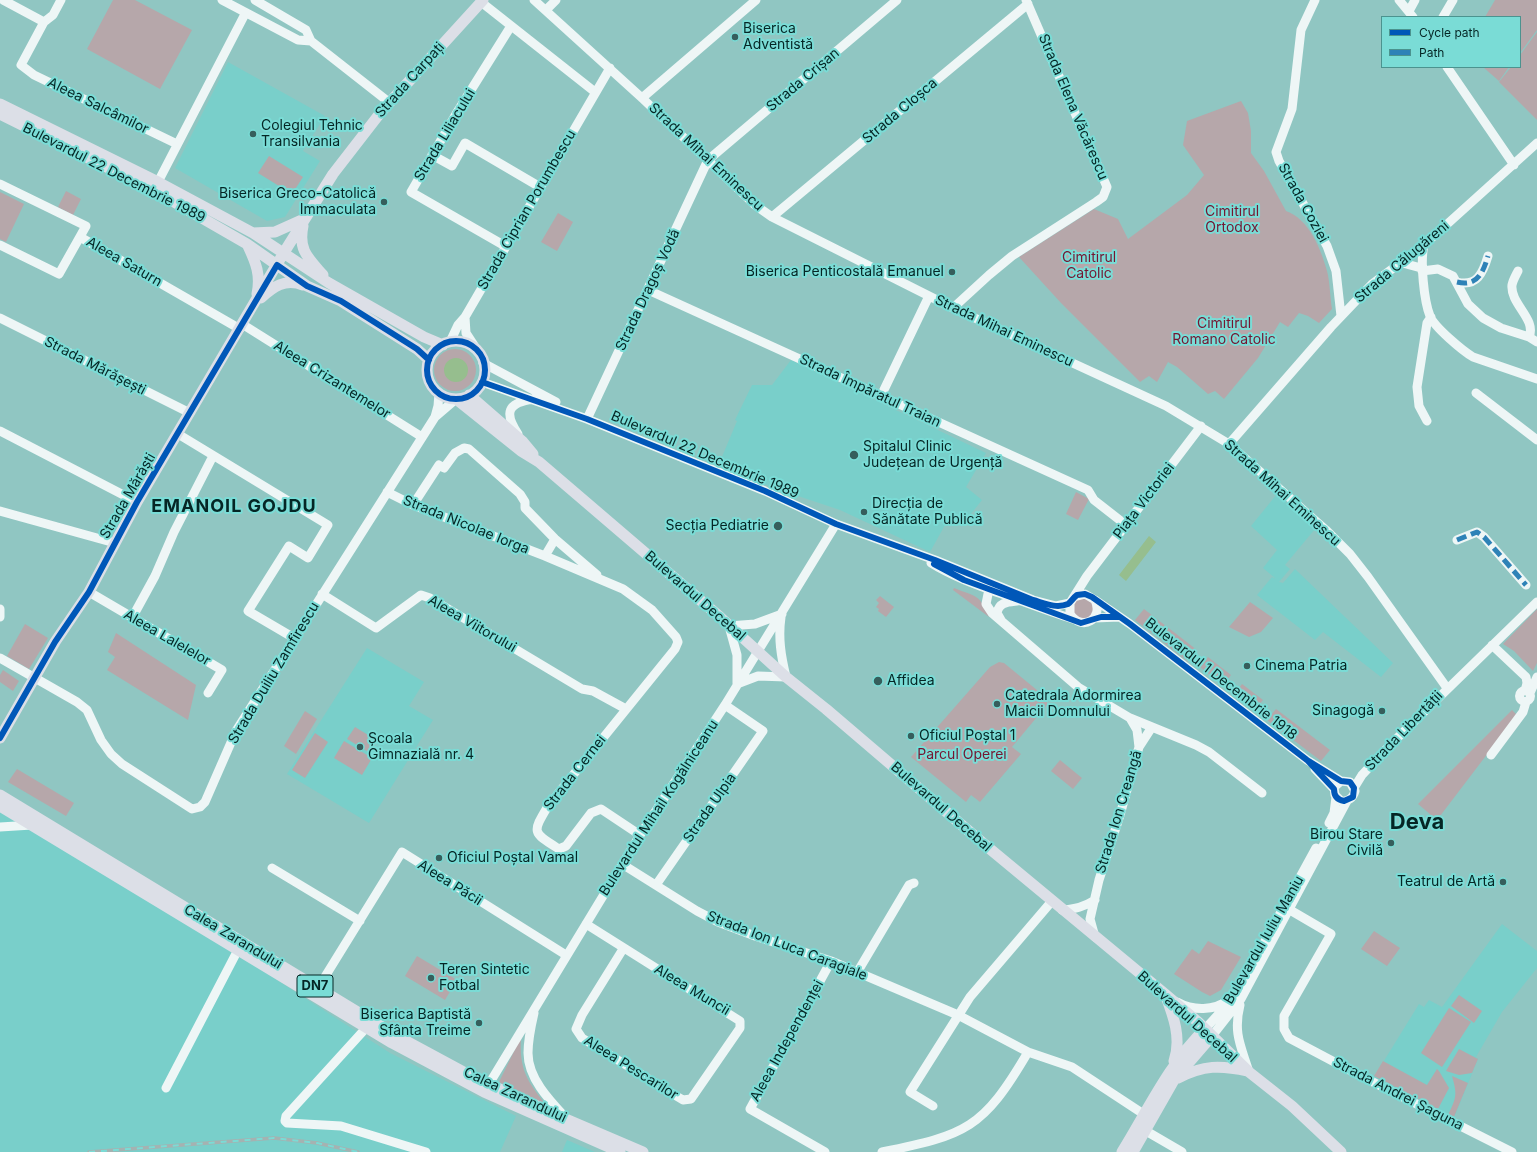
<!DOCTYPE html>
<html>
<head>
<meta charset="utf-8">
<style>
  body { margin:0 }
  #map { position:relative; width:1537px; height:1152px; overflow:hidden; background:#90c6c2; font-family:Inter,sans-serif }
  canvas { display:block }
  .legend { position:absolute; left:1381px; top:16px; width:140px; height:52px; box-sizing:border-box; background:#7adcd6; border:1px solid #4b938f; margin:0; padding:5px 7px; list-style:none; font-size:12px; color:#052625 }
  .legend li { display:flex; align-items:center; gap:8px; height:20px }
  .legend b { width:20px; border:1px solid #4b938f }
</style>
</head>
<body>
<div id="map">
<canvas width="1537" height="1152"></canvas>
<ul class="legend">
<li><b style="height:5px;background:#0057b8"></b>Cycle path</li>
<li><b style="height:5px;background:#2e82b7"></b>Path</li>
</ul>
</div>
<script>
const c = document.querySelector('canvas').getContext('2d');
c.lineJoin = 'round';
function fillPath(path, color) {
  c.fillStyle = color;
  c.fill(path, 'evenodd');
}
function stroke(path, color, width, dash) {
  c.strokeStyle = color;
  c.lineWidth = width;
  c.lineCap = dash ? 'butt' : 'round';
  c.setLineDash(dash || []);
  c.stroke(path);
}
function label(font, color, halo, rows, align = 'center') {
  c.font = font + ' Inter,sans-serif';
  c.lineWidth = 4;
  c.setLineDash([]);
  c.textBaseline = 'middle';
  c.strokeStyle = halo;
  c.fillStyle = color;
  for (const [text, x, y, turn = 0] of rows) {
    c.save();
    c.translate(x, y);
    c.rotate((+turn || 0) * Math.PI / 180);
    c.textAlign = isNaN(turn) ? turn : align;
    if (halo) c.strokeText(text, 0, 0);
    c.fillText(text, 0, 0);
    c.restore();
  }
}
const built = new Path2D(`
  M228,62L325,116L303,151L320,161L285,217L267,221L175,168Z
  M791,360L986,453L966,487L982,500L963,524L950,516L930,552L840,510L771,487L719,464L737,421L735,420L752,385H772Z
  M1277,494L1315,529L1285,565L1290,569L1279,582L1283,583L1295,569L1393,663L1381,677L1323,632L1315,640L1257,595L1272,577L1276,579L1263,568L1277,550L1251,526Z
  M367,648L424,682L409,706L433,720L369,823L287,774Z
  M0,810L198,929L390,1053L516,1116L500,1152H0Z
  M1502,924L1537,951V968L1502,1012L1476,1057L1478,1059L1454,1118L1374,1077L1419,1004L1424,1007L1429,1000L1442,1007Z
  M567,1140L595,1152H562Z`);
const green = new Path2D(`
  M113,0H135L192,30L160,89L87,49Z
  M1495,0H1537V30L1520,53V17H1485Z
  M1537,32V120L1499,82L1511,67H1520V55Z
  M1483,67H1509L1499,81Z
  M1241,101L1248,113L1251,131V153L1264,171L1286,211C1309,219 1321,249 1327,271C1330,282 1330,297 1332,309L1319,323L1308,316L1299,313L1288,327L1280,322L1258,358L1224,399L1215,391L1208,394L1177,367L1168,362L1157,382L1149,376L1140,382L1061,303L1019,257L1094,209L1118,219L1128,239L1187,195L1204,175L1183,145L1187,121Z
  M269,156L303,177L292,194L258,173Z
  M66,191L81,199L73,215L58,207Z
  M0,192L24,204L6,242L0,239Z
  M558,213L573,222L557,251L541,242Z
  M434 370a21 21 0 1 1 42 0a21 21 0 1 1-42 0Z
  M1076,492L1089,499L1078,520L1066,514Z
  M954,588C976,597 980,594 989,617L953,590Z
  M880,596L894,607L886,617L878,611L879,609L876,607L879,603L876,600Z
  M1085,597L1093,604V615L1083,620L1073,615L1074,601Z
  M1250,602L1273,618L1261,632L1249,637L1229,627Z
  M1144,609L1197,650L1188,662L1135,620Z
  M1537,609V663L1533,671L1514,651L1503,644Z
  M25,624L48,638L29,669L7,656Z
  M116,633L196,685L188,720L107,670L115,657L108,652Z
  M1208,657L1231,675L1223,685L1200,667Z
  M999,662L1004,663L1043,695L1047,700V705L1012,747L1021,754L980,802L971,795L966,802L911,757L990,667Z
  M3,670L19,681L13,691L0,682V675Z
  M1242,684L1263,700L1255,710L1234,695Z
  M1276,709L1330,750L1321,761L1267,720Z
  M1512,710L1517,715L1437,820L1418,804Z
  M305,711L317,719L296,754L284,746Z
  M355,727L378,741L370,753L347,739Z
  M315,733L328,742L305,778L292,770Z
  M344,741L372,758L362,775L334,758Z
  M1060,760L1082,778L1073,789L1051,771Z
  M17,769L74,803L66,816L8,782Z
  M1374,931L1400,948L1387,966L1361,949Z
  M1208,941L1241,957L1221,990L1210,996L1202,992L1174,974L1192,949L1199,954Z
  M417,956L457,980L445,1000L405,976Z
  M1459,995L1482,1011L1474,1023L1451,1006Z
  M1449,1008L1471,1022L1442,1067L1421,1053Z
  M521,1037C519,1070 527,1081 547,1106L499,1082Z
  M1459,1049L1478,1059L1472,1073L1459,1075L1446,1071Z
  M1383,1061L1427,1085L1437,1069L1439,1071L1449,1088L1438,1109L1374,1076Z
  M1452,1076L1468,1083L1454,1117L1448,1115C1457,1097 1457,1094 1452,1076Z`);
const water = new Path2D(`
  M444 370a12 12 0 1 1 24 0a12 12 0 1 1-24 0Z
  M1149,536L1156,542L1126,581L1119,575Z`);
const minor = new Path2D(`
  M3,0L44,22
  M61,0L53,15L44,22L21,65L34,75L177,144
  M222,0L298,40L311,41
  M255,0L306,30L311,41L390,103
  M534,0L642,98L755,205L772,217L953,308L1166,406L1229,444L1326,530L1350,554L1368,577L1447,688
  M1315,0L1301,30L1292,109L1276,152L1279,161L1327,246L1336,271L1341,316
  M1399,0L1413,17
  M481,2L595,92
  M546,10L556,0
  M1409,11L1415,0
  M1443,17L1453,0
  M1447,67L1514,165
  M642,98L756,0
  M432,155L452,166L465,143L540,187
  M158,182L245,14
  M0,184L86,226L59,274L0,245
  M772,217L1028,4
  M80,237L240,329
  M1424,245C1420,262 1424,301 1430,316C1434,327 1463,351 1473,357L1537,379
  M505,246L411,192L456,114L511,26
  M1399,262L1421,268
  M1422,271L1438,269L1453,276L1468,304L1483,318L1501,328L1529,337L1537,342
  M1518,271C1516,275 1513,280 1512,285C1510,304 1537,319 1529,337
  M1457,282C1477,287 1483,273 1488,256
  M648,290L1088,490L1094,500L1126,525
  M953,308L989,275L1012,256L1096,202L1103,197L1107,187L1026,0
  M0,318L190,413
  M242,324L422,437
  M450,342L458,325L465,317
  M479,353L466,333L465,317L610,68
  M483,363L556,402
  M482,382L587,419L765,491L836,524L935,560L1033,600L1056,606L1070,603
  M1476,393L1537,440
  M881,396L929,296
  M435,417L456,399
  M587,419L708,160L897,0
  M1427,421L1419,406L1417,387L1427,323L1431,317
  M0,431L137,502
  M178,434L328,525L308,558L289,546L248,611L294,638
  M518,434C504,413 507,403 533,399
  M1229,444L1331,327L1372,284L1424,245L1537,143
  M387,492L413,505L545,556L623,589L652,610L676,637L678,642L675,649L548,806C532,833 532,832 559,849L566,846L591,813L601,809L640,835
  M413,505L439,465L444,468L455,453L464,448L469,449L520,494L525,502V508L555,539L597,575
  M0,511L115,543
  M1457,540L1477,532L1484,537L1526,585
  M545,556L555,539
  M931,563C952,576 974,584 996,592C1022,601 1047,611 1073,619
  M989,589L986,604L992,613L1078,687L1130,718L1196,745L1209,752L1262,793
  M89,592L222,670L208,693
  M322,594L376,628L421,595L430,598L582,689L593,691L626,709
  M1074,597L1085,594L1095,600C1104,619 1082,632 1070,614V603L1087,576L1201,426
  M1095,600L1130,624L1307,760L1341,781L1350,782L1355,791C1353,798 1348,802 1341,801L1335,795L1334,787L1341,781
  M0,609V617
  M132,618L155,576L174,532L213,456
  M1094,618L1120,617
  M1001,620L997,613C999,602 1008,602 1017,601
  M1492,645L1526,677L1527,683L1525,691
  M0,658L77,702L87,710L101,740L111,754L122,764L192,809L200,807L205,802L236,731L435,417L438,406L439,393
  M737,683V655L729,626L755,624L782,614
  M737,684L758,676L786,677C781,656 778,638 781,617
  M1519.5 696a5.5 5.5 0 1 1 11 0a5.5 5.5 0 1 1-11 0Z
  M1530,693L1537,677
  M1130,718L1137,730L1139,747
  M1491,755L1523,712L1526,702
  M1315,769L1334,789
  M1354,788L1362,775L1389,746L1537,602
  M1329,823L1334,813L1336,797
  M0,827L32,825
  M622,864L697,911L718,922L755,936L831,961L958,1015L1028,1052L1072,1067L1145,1115
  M272,868L360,921
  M656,885L763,731L725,705
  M1062,910C1075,909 1084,907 1095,900
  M1290,910L1331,934L1284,1016V1029L1289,1038L1357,1074L1512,1152
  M586,924L740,1021V1028L691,1099L683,1100L678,1097L582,1038L576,1029L582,1015L623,949
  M1095,937L1090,919L1099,880L1120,815L1139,747L1152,727
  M858,971L909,885L914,883
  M318,988L402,852L566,955
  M1177,1002C1193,1011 1214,1011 1229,1000
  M1240,1005C1233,1033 1241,1046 1249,1072
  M534,1013C531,1026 528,1039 528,1053C528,1078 549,1100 566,1118
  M366,1028L286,1116L285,1121L287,1123L341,1126L426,1152
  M1205,1029L1235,996L1316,848
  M1212,1036L1241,999L1347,801
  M166,1088L241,944
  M486,1089L640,835L725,705L836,524
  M933,1106L910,1092L970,997L1052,901
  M1146,1131L1182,1152
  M825,1152L750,1109L831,961
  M882,1152C966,1135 983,1129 1028,1052`);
const major = new Path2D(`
  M0,104L158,182L253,233L329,283L424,337L443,345
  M0,114L155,191L247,244L307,286L341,301L417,349L429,360
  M303,226C298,250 308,258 323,275
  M253,233L275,232L304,219
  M248,246C256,263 261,275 257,294
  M261,298C273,287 285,278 303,285
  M427 370a29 29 0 1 1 58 0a29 29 0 1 1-58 0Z
  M469,395L523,442L533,454
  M456,399L521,451L539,462L720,617L786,677L826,709L984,844L1165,994L1198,1022L1249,1072L1292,1106L1341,1152
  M0,738L55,642L89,592L137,502L283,254L333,174L381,112L483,0
  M0,795L397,1036L473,1077L568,1120L643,1152
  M0,806L392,1043L484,1092L620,1152
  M1165,994C1173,1015 1182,1038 1174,1061
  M1178,1078C1204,1065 1220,1065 1248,1071
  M1122,1152C1148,1110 1169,1064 1205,1029
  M1133,1152L1174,1080L1212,1036`);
const rail = new Path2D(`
  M89,1152L274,1138L317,1143L358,1152`);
const quiet = new Path2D(`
  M1457,282C1477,287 1483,273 1488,256
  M1457,540L1477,532L1484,537L1526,585`);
const cycleway = new Path2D(`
  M427 370a29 29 0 1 1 58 0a29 29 0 1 1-58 0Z
  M482,382L587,419L765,491L836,524L935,560L1033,600C1044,603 1056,609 1068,604C1071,602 1073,598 1077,595L1085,594L1092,597L1130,624L1307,760L1341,781L1350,782L1354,788L1353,797L1344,801C1337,800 1334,796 1334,789L1307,760
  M934,564L964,580L1081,623L1101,617H1119
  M0,738L55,642L89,592L137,502L277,265L307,286L341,301L417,349L429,360`);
const markers = [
  [735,37,4,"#365e5c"],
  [253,134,4,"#365e5c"],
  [384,202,4,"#365e5c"],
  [952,272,4,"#365e5c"],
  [854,455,5,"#365e5c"],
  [864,512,4,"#365e5c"],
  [778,526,5,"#365e5c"],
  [1247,666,4,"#365e5c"],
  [878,681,5,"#365e5c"],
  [997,704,4,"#365e5c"],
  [1382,711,4,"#365e5c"],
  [911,736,4,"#365e5c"],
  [360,747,4,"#365e5c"],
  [1391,843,4,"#365e5c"],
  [439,858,4,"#365e5c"],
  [1503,882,4,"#365e5c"],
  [431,978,4,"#365e5c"],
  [479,1023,4,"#365e5c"]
];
const shields = [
  [315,986,36]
];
const shieldNames = [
  ["DN7",315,986]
];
const poiNames = [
  ["Biserica",743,29],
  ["Adventistă",743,45],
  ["Colegiul Tehnic",261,126],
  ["Transilvania",261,142],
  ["Biserica Greco-Catolică",376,194,"right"],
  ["Immaculata",376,210,"right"],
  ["Biserica Penticostală Emanuel",944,272,"right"],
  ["Spitalul Clinic",863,447],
  ["Județean de Urgență",863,463],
  ["Direcția de",872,504],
  ["Sănătate Publică",872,520],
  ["Secția Pediatrie",769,526,"right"],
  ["Cinema Patria",1255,666],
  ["Affidea",887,681],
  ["Catedrala Adormirea",1005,696],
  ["Maicii Domnului",1005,712],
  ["Sinagogă",1374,711,"right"],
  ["Oficiul Poștal 1",919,736],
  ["Școala",368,739],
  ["Gimnazială nr. 4",368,755],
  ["Birou Stare",1383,835,"right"],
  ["Civilă",1383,851,"right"],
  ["Oficiul Poștal Vamal",447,858],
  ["Teatrul de Artă",1495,882,"right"],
  ["Teren Sintetic",439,970],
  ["Fotbal",439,986],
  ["Biserica Baptistă",471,1015,"right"],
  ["Sfânta Treime",471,1031,"right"]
];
const streetNames = [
  ["Strada Carpați",410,80,-48],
  ["Strada Crișan",803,80,-40],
  ["Aleea Salcâmilor",98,106,26],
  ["Strada Elena Văcărescu",1073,107,67],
  ["Strada Cloșca",900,111,-40],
  ["Strada Liliacului",445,135,-59],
  ["Strada Mihai Eminescu",706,157,43],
  ["Bulevardul 22 Decembrie 1989",114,173,27],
  ["Strada Coziei",1303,203,61],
  ["Strada Ciprian Porumbescu",527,210,-60],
  ["Aleea Saturn",124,262,30],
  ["Strada Călugăreni",1402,262,-40],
  ["Strada Dragoș Vodă",648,290,-65],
  ["Strada Mihai Eminescu",1004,331,25],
  ["Strada Mărășești",95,366,27],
  ["Aleea Crizantemelor",332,380,32],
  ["Strada Împăratul Traian",870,391,25],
  ["Bulevardul 22 Decembrie 1989",705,455,23],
  ["Strada Mihai Eminescu",1282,493,42],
  ["Strada Mărăști",128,496,-60],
  ["Piața Victoriei",1144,501,-53],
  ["Strada Nicolae Iorga",466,525,22],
  ["Bulevardul Decebal",695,596,41],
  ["Aleea Viitorului",472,624,30],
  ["Aleea Lalelelor",167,638,30],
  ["Strada Duiliu Zamfirescu",274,673,-59],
  ["Bulevardul 1 Decembrie 1918",1221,679,38],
  ["Strada Libertății",1404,731,-46],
  ["Strada Cernei",575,773,-52],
  ["Bulevardul Decebal",941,807,41],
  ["Bulevardul Mihail Kogălniceanu",659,808,-57],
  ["Strada Ulpia",710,808,-55],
  ["Strada Ion Creangă",1119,812,-73],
  ["Aleea Păcii",450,883,32],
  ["Calea Zarandului",233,937,31],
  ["Bulevardul Iuliu Maniu",1264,940,-60],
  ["Strada Ion Luca Caragiale",787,946,21],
  ["Aleea Muncii",692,990,31],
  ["Bulevardul Decebal",1187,1017,42],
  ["Aleea Independenței",787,1041,-61],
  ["Aleea Pescarilor",631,1068,32],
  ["Strada Andrei Șaguna",1398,1094,27],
  ["Calea Zarandului",515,1095,25]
];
const parkNames = [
  ["Cimitirul",1232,212],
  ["Ortodox",1232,228],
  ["Cimitirul",1089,258],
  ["Catolic",1089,274],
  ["Cimitirul",1224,324],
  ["Romano Catolic",1224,340],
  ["Parcul Operei",962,755]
];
const districtNames = [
  ["EMANOIL GOJDU",234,507]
];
const townNames = [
  ["Deva",1417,822]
];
fillPath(built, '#79cfca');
fillPath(green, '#b6a7aa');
fillPath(water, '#96be8e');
stroke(minor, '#eef6f6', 9);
stroke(major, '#dcdfe7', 11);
stroke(rail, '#a5b2b1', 3.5);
stroke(rail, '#7adcd6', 2, [6]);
stroke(quiet, '#2e82b7', 5, [10, 5]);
stroke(cycleway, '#0057b8', 6);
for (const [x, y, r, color] of markers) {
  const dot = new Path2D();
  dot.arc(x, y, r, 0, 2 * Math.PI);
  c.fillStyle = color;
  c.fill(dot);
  stroke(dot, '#7adcd6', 1.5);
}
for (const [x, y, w] of shields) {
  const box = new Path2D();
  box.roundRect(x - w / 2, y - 11, w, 22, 3);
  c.fillStyle = '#7adcd6';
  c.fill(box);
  stroke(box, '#052625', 1);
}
label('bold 13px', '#052625', null, shieldNames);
label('14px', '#052625', '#7adcd6', poiNames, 'left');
label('14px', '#052625', '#7adcd6', streetNames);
label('14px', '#751631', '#7adcd6', parkNames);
c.letterSpacing = '1px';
label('bold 18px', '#052625', '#7adcd6', districtNames);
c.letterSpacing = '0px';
label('bold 22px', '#052625', '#7adcd6', townNames);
</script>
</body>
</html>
